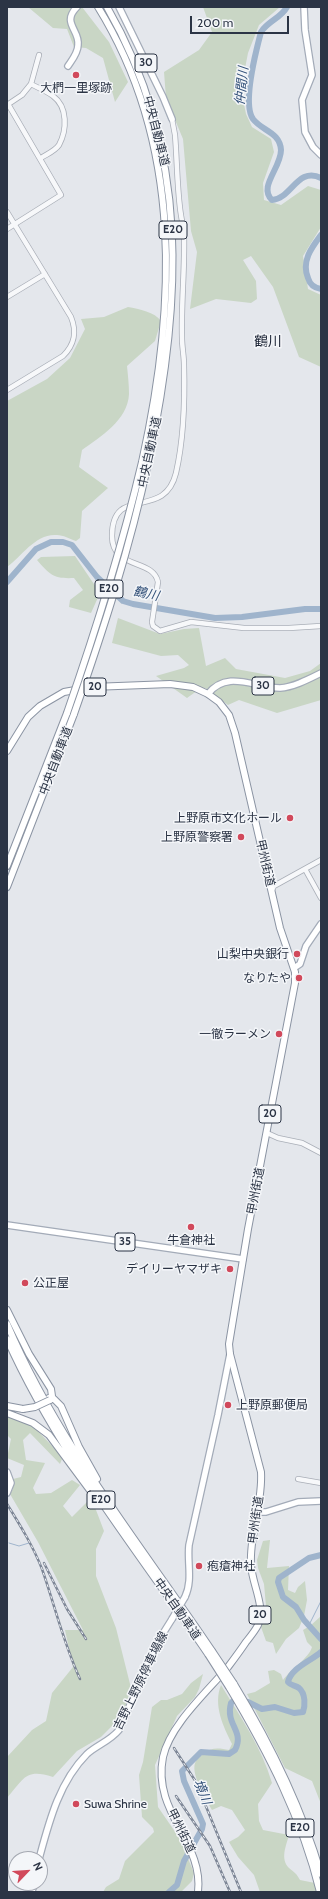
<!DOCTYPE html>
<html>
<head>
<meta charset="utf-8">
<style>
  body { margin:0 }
  #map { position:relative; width:328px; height:1899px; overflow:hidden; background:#e4e7ec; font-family:Cabin,sans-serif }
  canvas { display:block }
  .frame { position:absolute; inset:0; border:8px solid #2b3445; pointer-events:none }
  .north { position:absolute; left:8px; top:1851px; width:40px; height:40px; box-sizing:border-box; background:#f4f6f9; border:1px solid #a4a8b1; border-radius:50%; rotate:65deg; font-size:11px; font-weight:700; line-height:16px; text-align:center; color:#2b3445 }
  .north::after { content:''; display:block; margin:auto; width:14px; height:18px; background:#d1495b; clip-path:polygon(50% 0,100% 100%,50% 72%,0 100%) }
  .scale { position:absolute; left:190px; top:16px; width:99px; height:18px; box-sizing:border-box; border:2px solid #2b3445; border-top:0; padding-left:5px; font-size:12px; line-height:14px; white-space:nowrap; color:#2b3445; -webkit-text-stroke:3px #f4f6f9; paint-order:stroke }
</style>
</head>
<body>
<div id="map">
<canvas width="328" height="1899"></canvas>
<div class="frame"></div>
<div class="north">N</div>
<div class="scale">200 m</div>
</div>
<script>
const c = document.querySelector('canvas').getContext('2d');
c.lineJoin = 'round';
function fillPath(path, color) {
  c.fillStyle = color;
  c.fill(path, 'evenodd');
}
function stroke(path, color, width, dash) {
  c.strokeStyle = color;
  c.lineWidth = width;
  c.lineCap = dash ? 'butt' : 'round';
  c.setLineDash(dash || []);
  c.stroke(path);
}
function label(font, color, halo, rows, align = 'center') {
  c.font = font + ' Cabin,"Noto Sans JP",sans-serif';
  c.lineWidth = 3;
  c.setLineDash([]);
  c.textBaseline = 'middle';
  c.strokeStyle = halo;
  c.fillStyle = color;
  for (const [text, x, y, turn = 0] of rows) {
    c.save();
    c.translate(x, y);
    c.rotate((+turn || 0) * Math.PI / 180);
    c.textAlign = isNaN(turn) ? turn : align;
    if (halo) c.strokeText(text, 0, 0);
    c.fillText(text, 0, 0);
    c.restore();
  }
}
const green = new Path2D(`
  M28,7H82L109,42L128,82L115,102L103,58L86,48L74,47L67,29L53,28Z
  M203,7H280L259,25L248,53L241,89L246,114L252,127L271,139L274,152L263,183L264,200L281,205L308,186L321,190V227L303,256L308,289L321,295V367L299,357L273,287L251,256L243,260L256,281L257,299L251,303L216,299L190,309L197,252L191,231L183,139L166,98L164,72L199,50L212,32Z
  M128,307C139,309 155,312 161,321L155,341L127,366C128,376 129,385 129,394C128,420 100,437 82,450L79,467L108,488L82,511L80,538L76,541C70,539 63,535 57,535C36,533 22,556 7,567V401L47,379L70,358L85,329L81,319L104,317Z
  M75,556L100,593L91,613L69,607L70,600L83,590L74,578C54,579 50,575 37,560L41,557Z
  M118,618L160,634L184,629L199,628L206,666L225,658L236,669L285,678L310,671L321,663V700L277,713L239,700L228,705L205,688L194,693L187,698L156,676L184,668L189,665L178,655L161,656L112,643Z
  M7,1415L33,1426L56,1450L62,1459L60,1464L30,1433L23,1440L26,1460L45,1463L33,1488L36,1494L51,1493L72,1480L80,1485L63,1506L72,1517L89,1500L96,1510L104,1531L96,1549V1576L116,1628L131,1688L123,1715L101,1737L77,1751L53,1777C25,1768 24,1779 7,1798V1757L32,1730L46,1721L52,1693L73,1667L65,1630H83L38,1542L10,1494L13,1489V1479L21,1477L24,1465L7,1458L11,1439L7,1435Z
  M270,1540L267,1568L289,1566L288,1590L295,1593L298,1587L305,1581L307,1600L304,1616L299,1628L286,1639L276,1654L273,1643L266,1641L261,1627L266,1606L264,1584L258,1568L257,1560L263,1541Z
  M321,1616V1804L312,1781L285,1768L247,1694L255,1692L270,1683L268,1671L274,1670L281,1674L283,1680C291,1669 309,1658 312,1647L307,1642L303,1630L310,1626Z
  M203,1674L199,1689L195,1697L177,1716L155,1765L158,1807L180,1839L194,1873L192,1881L181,1892H103L106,1887L119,1879L125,1861L154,1832L153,1828L142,1817L139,1775L143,1762L152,1707L161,1700H167L182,1694L191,1683Z
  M221,1685C240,1716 262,1748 272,1783L258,1804L259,1821L263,1830L289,1835C286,1846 280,1859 289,1868C294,1872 297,1874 300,1880L315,1883L317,1892H260L254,1875L238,1857L229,1842L238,1837L245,1830L232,1810L221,1806L212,1810C206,1799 189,1772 196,1761C197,1758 201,1756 203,1754C211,1747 219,1748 229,1750L232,1744C223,1726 213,1705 221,1685Z`);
const stream = new Path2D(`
  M9,1543L19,1546L29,1543
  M309,1625L321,1601`);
const river = new Path2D(`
  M287,7C281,18 268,21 261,32C256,51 242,103 253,119C262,131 280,132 281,150C281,168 258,187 272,200C291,199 298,166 321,178
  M321,235C312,247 301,261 308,278C310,285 314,288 321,289
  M7,582L36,549L51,542H63L72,545L97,577L123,601L133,604L215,618L242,617L305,609H321
  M321,1555L309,1558L279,1578L278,1582L283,1597L296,1607L304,1620L321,1639
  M169,1892L177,1885L184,1861L202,1829L203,1824L184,1781L182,1771L201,1752L229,1754L235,1750C245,1731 225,1725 231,1703L234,1700L248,1702L262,1709L275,1707L294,1713L303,1712C305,1706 306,1694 299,1688C295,1685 291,1686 288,1682C291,1668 311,1661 321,1652`);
const minor = new Path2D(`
  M31,84C38,88 47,91 53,96C68,107 67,130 59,145C55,151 47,154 41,158
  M7,105L22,95L31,84L39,55
  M172,119L175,135C177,159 177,184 180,208C181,217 183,225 184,235C185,269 181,303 182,338C182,347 184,356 184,365C185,401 184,438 176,473C164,522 112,483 112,536C112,570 153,558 158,582L152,622L153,626L160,631L191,622L244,628H289L321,626
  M7,212L71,317C77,332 75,344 63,356L7,390
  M7,229L61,195L8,104
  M7,297L45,274
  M305,869L321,898
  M272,890L274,886L321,860
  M267,1133L278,1138L302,1143L321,1153
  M298,1479L321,1483`);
const major = new Path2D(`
  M119,7L163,97L172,119
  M304,7L305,30L312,75L302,100L305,132L313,147L321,155
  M68,66C72,60 78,53 78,45C80,30 61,23 77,7
  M208,694C227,669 255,688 280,688C294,687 309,679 321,673
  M294,968L300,964L306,946L321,924
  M7,1225L243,1259
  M7,1472L11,1483L7,1493
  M258,1512H266L298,1502L321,1501
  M185,1597C193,1580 187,1563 189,1545L218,1415L230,1354
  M39,1859C49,1822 59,1782 87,1754C97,1745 110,1741 119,1730L157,1643L172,1619
  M32,1892L34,1883`);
const highway = new Path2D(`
  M98,7C184,146 176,309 142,462
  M107,7C191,153 182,304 148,463
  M7,751L28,717L40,706L64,692L92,687L170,684L193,687L208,694L219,702L229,715L235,733L280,928L295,972V983L248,1229L229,1344L230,1354L261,1472C263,1504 249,1534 251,1565C252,1584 266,1607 258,1625C255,1631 250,1637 246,1642C240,1651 234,1659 228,1667C207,1692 170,1725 163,1757C152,1813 204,1842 198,1892
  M7,866L67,713
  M7,887L74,714
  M7,1310L29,1354L51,1389L52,1396L50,1400
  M7,1324C58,1444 140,1544 212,1651
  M7,1339C58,1453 138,1551 208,1654
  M49,1398L54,1399L61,1406L79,1447L97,1479
  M7,1406L23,1409
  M7,1413L33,1423L49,1435L92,1493
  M234,1684C271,1745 301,1806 321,1874
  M229,1687C268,1752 302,1818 320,1892`);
const rail = new Path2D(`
  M7,1504C20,1525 33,1546 42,1569C55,1606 63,1642 80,1679
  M44,1563L67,1609L86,1639
  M174,1748L196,1782L241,1892
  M176,1796L210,1846L230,1892`);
const majorBridge = new Path2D(`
  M172,1619L185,1597`);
const highwayBridge = new Path2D(`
  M67,713C96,630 122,547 142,462
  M74,714C103,631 130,548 148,463
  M23,1409L35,1407L50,1400
  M212,1651L234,1684
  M208,1654L229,1687`);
const markers = [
  [76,75,4,"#d1495b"],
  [290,818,4,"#d1495b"],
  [241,837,4,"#d1495b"],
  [297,954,4,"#d1495b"],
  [299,978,4,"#d1495b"],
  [279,1034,4,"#d1495b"],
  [191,1227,4,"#d1495b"],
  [230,1269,4,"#d1495b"],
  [25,1283,4,"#d1495b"],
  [228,1405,4,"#d1495b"],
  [199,1566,4,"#d1495b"],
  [76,1804,4,"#d1495b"]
];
const shields = [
  [146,63,22],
  [173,230,28],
  [109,589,28],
  [263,686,22],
  [95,687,22],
  [270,1114,22],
  [125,1242,20],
  [101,1500,28],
  [260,1615,22],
  [300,1828,28]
];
const shieldNames = [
  ["30",146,63],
  ["E20",173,230],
  ["E20",109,589],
  ["30",263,686],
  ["20",95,687],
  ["20",270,1114],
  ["35",125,1242],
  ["E20",101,1500],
  ["20",260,1615],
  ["E20",300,1828]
];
const poiNames = [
  ["大椚一里塚跡",76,88,"center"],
  ["上野原市文化ホール",282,818],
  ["上野原警察署",233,837],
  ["山梨中央銀行",289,954],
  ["なりたや",291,978],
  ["一徹ラーメン",271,1034],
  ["牛倉神社",191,1240,"center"],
  ["デイリーヤマザキ",222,1269],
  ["公正屋",33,1283,"left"],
  ["上野原郵便局",236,1405,"left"],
  ["疱瘡神社",207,1566,"left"],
  ["Suwa Shrine",84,1804,"left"]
];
const streetNames = [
  ["中央自動車道",156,131,76],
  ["中央自動車道",150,452,-78],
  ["中央自動車道",56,761,-69],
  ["甲州街道",265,863,77],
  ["甲州街道",256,1191,-79],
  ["甲州街道",256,1520,-82],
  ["中央自動車道",177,1609,55],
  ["吉野上野原停車場線",141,1681,-64],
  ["甲州街道",181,1831,64]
];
const waterNames = [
  ["仲間川",242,86,-84],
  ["鶴川",146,594,12],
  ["境川",202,1792,68]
];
const quarterNames = [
  ["鶴川",268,342]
];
fillPath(green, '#c9d6c5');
stroke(stream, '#9fb4cc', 1);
stroke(river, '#9fb4cc', 6);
stroke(minor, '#a9aeb7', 6);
stroke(major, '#a3abb8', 8);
stroke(highway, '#8b94a3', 8);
stroke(minor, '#f7f8fa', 4.5);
stroke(major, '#fff', 5.5);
stroke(highway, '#fff', 6);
stroke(rail, '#7d8696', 2.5);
stroke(rail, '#f4f6f9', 1, [3]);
stroke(majorBridge, '#a3abb8', 8, []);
stroke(highwayBridge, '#8b94a3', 8, []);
stroke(majorBridge, '#fff', 5.5);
stroke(highwayBridge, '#fff', 6);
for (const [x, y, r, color] of markers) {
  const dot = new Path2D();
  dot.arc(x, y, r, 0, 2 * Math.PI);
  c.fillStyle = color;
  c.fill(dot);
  stroke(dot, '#f4f6f9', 1.5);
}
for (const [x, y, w] of shields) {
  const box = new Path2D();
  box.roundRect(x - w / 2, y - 9, w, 18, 3);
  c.fillStyle = '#f4f6f9';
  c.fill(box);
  stroke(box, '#2b3445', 1);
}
label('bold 11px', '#2b3445', null, shieldNames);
label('12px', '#2b3445', '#f4f6f9', poiNames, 'right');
label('12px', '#2b3445', '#f4f6f9', streetNames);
label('italic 13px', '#34527a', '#f4f6f9', waterNames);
label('14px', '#1d2536', '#f4f6f9', quarterNames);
</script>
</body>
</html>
